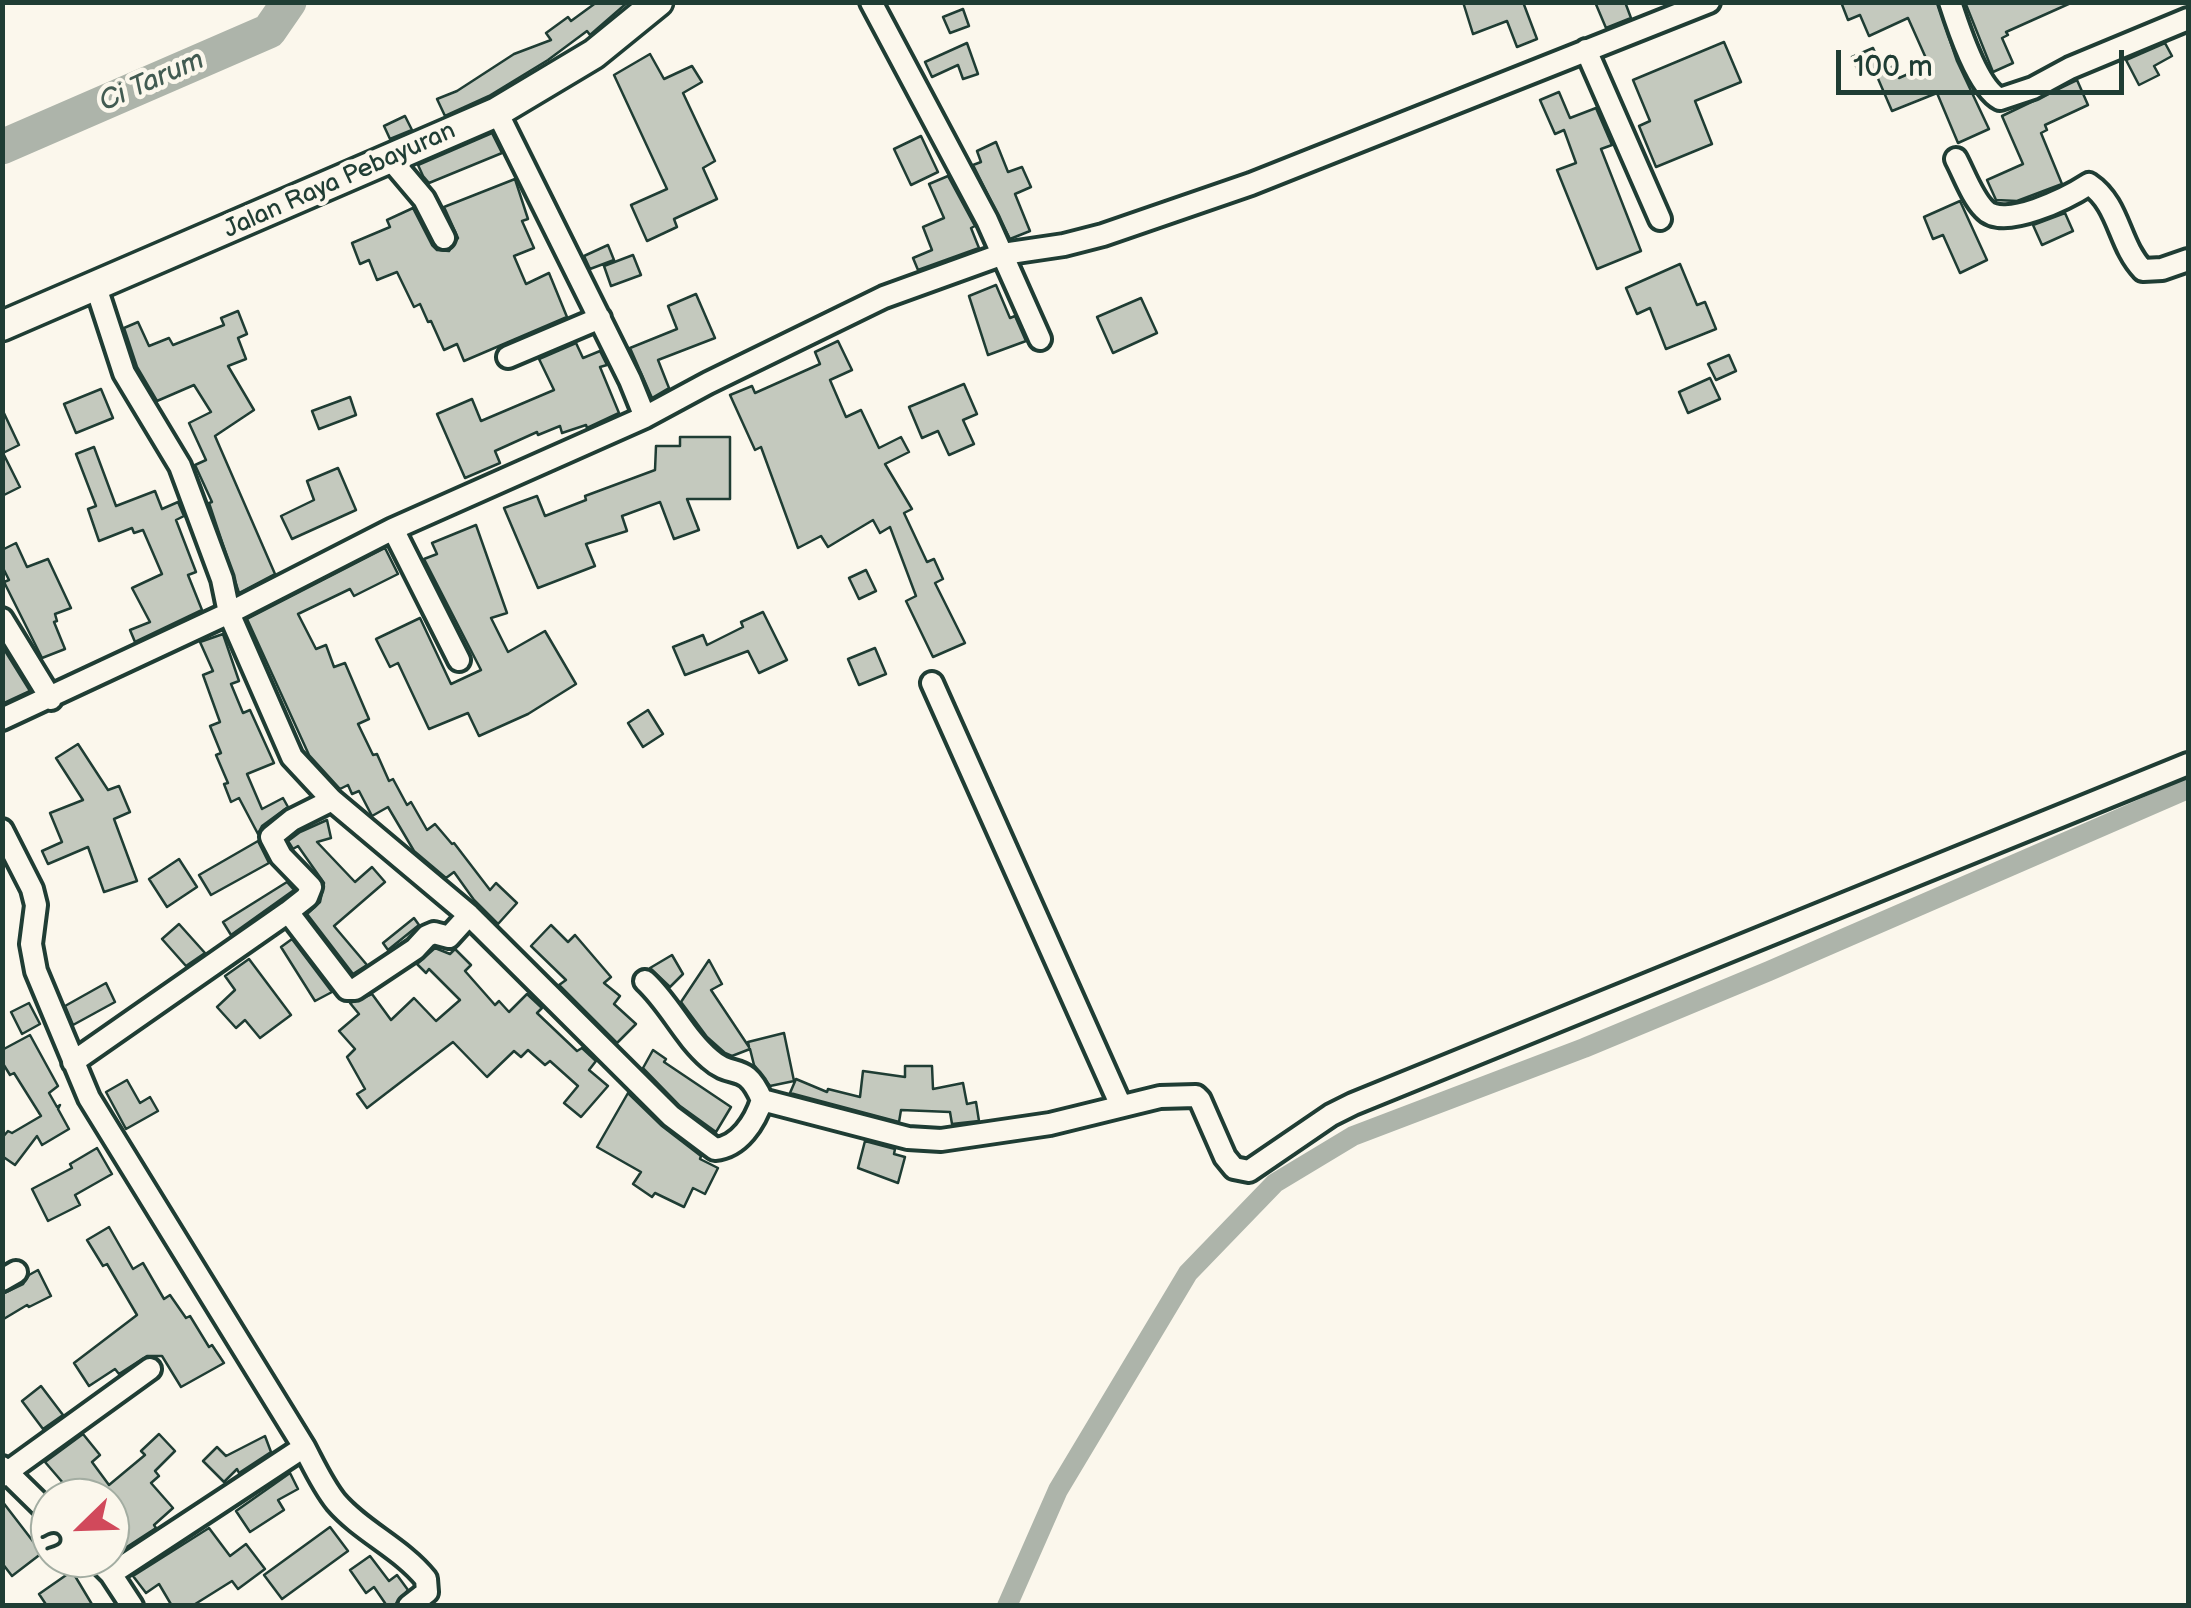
<!DOCTYPE html>
<html>
<head>
<meta charset="utf-8">
<style>
  body { margin:0 }
  #map { position:relative; width:2191px; height:1608px; overflow:hidden; background:#fbf7ec; font-family:"Balsamiq Sans",sans-serif }
  canvas { display:block }
  .frame { position:absolute; inset:0; border:5px solid #1f3d34; pointer-events:none }
  .north { position:absolute; left:30px; top:1478px; width:100px; height:100px; box-sizing:border-box; background:#fbf7ec; border:2px solid #a3ada2; border-radius:50%; rotate:247deg; font-size:28px; font-weight:700; line-height:40px; text-align:center; color:#1f3d34 }
  .north::after { content:''; display:block; margin:auto; width:35px; height:45px; background:#d1495b; clip-path:polygon(50% 0,100% 100%,50% 72%,0 100%) }
  .scale { position:absolute; left:1836px; top:50px; width:288px; height:45px; box-sizing:border-box; border:5px solid #1f3d34; border-top:0; padding-left:12px; font-size:30px; line-height:35px; white-space:nowrap; color:#1f3d34; -webkit-text-stroke:8px #fbf7ec; paint-order:stroke }
</style>
</head>
<body>
<div id="map">
<canvas width="2191" height="1608"></canvas>
<div class="frame"></div>
<div class="north">U</div>
<div class="scale">100 m</div>
</div>
<script>
const c = document.querySelector('canvas').getContext('2d');
c.lineJoin = 'round';
function stroke(path, color, width, dash) {
  c.strokeStyle = color;
  c.lineWidth = width;
  c.lineCap = dash ? 'butt' : 'round';
  c.setLineDash(dash || []);
  c.stroke(path);
}
function fillPath(path, color) {
  c.fillStyle = color;
  c.fill(path, 'evenodd');
}
function label(font, color, halo, rows, align = 'center') {
  c.font = font + ' "Balsamiq Sans",sans-serif';
  c.lineWidth = 9;
  c.setLineDash([]);
  c.textBaseline = 'middle';
  c.strokeStyle = halo;
  c.fillStyle = color;
  for (const [text, x, y, turn = 0] of rows) {
    c.save();
    c.translate(x, y);
    c.rotate((+turn || 0) * Math.PI / 180);
    c.textAlign = isNaN(turn) ? turn : align;
    if (halo) c.strokeText(text, 0, 0);
    c.fillText(text, 0, 0);
    c.restore();
  }
}
const canal = new Path2D(`
  M1007,1606L1058,1490L1188,1273L1275,1183L1353,1136L1584,1048L1769,971L2188,789`);
const river = new Path2D(`
  M2,147L269,31L289,2`);
const building = new Path2D(`
  M597,2H628L590,35L587,31L548,60L489,96L445,116L437,99L457,91L514,54L551,40L546,33L568,17L571,21Z
  M1463,2H1523L1537,39L1517,47L1507,21L1473,34Z
  M1595,2H1625L1631,18L1606,28Z
  M1841,2H1937L1957,61L1989,129L1958,143L1937,93L1892,111L1876,74L1894,66L1899,78L1929,65L1908,18L1869,36L1860,15L1848,20Z
  M1965,2H2073L2006,32L2008,35L2002,38L2013,63L1993,72Z
  M963,9L969,26L950,33L943,17Z
  M1724,42L1741,82L1695,101L1712,144L1656,167L1639,126L1650,121L1633,80Z
  M967,43L978,74L963,79L958,65L932,77L925,62Z
  M2165,43L2172,56L2154,66L2159,75L2139,85L2126,60Z
  M1873,48L1881,66L1860,75L1852,57Z
  M650,54L664,79L692,66L702,82L683,93L715,161L703,168L717,199L674,219L677,227L647,241L631,205L667,189L614,75Z
  M2077,80L2088,105L2045,125L2047,130L2041,133L2062,184L2017,201L1996,200L1987,180L2023,164L2002,116Z
  M1559,92L1570,118L1596,108L1612,145L1601,149L1641,251L1597,269L1557,170L1576,163L1564,130L1555,134L1540,100Z
  M405,116L412,130L390,139L384,126Z
  M492,133L502,153L429,183L423,176L418,165Z
  M921,136L938,172L911,185L894,149Z
  M996,142L1008,172L1022,167L1031,187L1015,194L1030,231L1010,239L973,165L981,162L977,151Z
  M948,176L975,226L971,228L979,248L918,270L913,258L932,250L923,227L944,218L929,184Z
  M515,179L528,219L522,221L534,248L514,256L526,284L549,273L567,317L464,361L457,344L444,350L431,321L428,322L420,304L414,307L397,272L377,280L369,260L360,264L352,243L390,227L387,220L413,208L432,245L437,250L449,251L458,238L444,207Z
  M1960,201L1987,260L1960,273L1943,235L1933,239L1924,217Z
  M2065,213L2073,231L2042,245L2033,225Z
  M608,245L614,260L590,269L584,256Z
  M633,255L641,275L611,286L604,266Z
  M1680,264L1697,305L1705,302L1716,329L1666,349L1650,308L1637,314L1626,288Z
  M996,285L1010,318L1015,316L1026,341L988,355L969,296Z
  M696,294L715,338L658,360L669,388L652,398L630,348L677,329L668,306Z
  M1141,298L1157,333L1113,353L1097,317Z
  M238,311L247,334L238,338L246,359L228,366L254,410L215,436L275,574L239,593L209,503L212,502L195,465L206,460L189,423L211,412L194,385L157,401L137,367L124,328L138,322L149,346L169,338L173,345L224,325L221,318Z
  M838,341L852,370L830,380L846,417L861,410L879,448L901,437L909,452L885,464L912,509L904,513L927,562L934,559L943,579L935,583L965,643L933,657L906,601L916,596L890,527L880,533L873,520L828,547L821,536L798,548L761,447L755,450L730,395L752,386L755,393L820,364L815,352Z
  M576,343L583,358L600,351L607,365L600,367L619,413L587,428L586,425L562,433L560,426L538,435L537,432L495,451L500,463L465,478L437,414L472,399L481,421L554,390L539,359Z
  M1729,355L1736,371L1716,380L1708,364Z
  M1710,378L1720,399L1688,413L1679,392Z
  M964,384L977,414L963,420L974,444L949,455L938,431L922,438L909,407Z
  M101,389L113,418L76,433L64,404Z
  M350,397L356,415L319,429L312,411Z
  M2,409L19,445L3,453L20,487L2,496Z
  M680,437H730V499H687L699,530L674,539L660,502L622,516L627,531L586,544L595,566L538,588L504,508L537,496L545,516L586,500L585,496L655,470L656,446H680Z
  M94,447L116,506L155,491L162,509L178,502L184,516L176,520L196,572L188,575L202,610L135,642L130,630L150,622L132,588L162,574L143,530L134,533L132,528L99,541L88,509L96,506L76,454Z
  M338,468L356,510L292,539L281,516L314,500L307,481Z
  M476,525L507,613L491,618L508,652L545,631L576,684L528,714L479,736L468,713L429,729L398,663L390,667L376,639L420,618L451,684L481,670L424,559L437,554L432,543Z
  M16,543L27,567L48,559L71,608L55,614L57,621L54,622L65,649L42,658L4,582L9,580L2,566V550Z
  M385,548L398,574L354,596L350,589L298,614L316,649L326,645L334,667L345,663L369,719L358,724L373,755L377,754L389,781L393,779L407,805L411,802L427,830L435,824L452,844L454,843L490,890L496,883L517,903L498,924L474,900L454,872L446,878L414,851L388,807L372,816L359,791L352,794L348,785L340,789L309,755L247,619Z
  M866,570L876,591L859,599L849,578Z
  M763,612L787,660L759,673L748,651L685,675L673,647L703,635L707,645L743,627L741,622Z
  M223,634L239,681L231,684L243,713L250,710L274,763L247,774L262,809L283,798L288,807L262,826L258,834L239,798L231,802L224,784L228,783L216,755L221,753L210,726L220,722L203,675L213,671L200,642Z
  M2,646L30,691L2,704Z
  M875,648L886,674L859,685L848,659Z
  M648,710L663,734L643,747L628,723Z
  M78,744L108,790L119,786L130,812L114,819L137,881L104,892L88,847L48,864L42,851L62,842L50,813L83,800L56,758Z
  M327,820L331,838L317,842L355,882L372,867L385,882L334,926L367,965L353,974L307,914L320,902L324,883L298,846L293,849L288,841L300,832Z
  M258,841L269,863L211,895L199,875Z
  M179,859L197,887L167,907L149,879Z
  M287,882L294,890L231,935L223,922Z
  M414,918L419,925L388,950L383,943Z
  M179,924L205,953L186,966L162,939Z
  M551,925L568,942L575,935L611,977L604,983L620,996L614,1004L636,1024L617,1043L559,985L566,980L531,946Z
  M292,939L332,992L315,1001L281,947Z
  M435,948L450,954L455,949L471,965L465,971L495,1005L499,1001L509,1012L527,994L542,1008L537,1013L577,1051L582,1048L596,1061L589,1070L608,1086L581,1117L564,1103L578,1086L550,1061L545,1065L528,1050L521,1057L514,1051L487,1077L453,1042L367,1108L357,1094L365,1089L347,1057L355,1049L339,1031L359,1014L350,1003L372,994L391,1020L414,998L436,1021L460,1000L429,969L426,973L417,964Z
  M672,955L683,974L670,987L650,968Z
  M249,959L291,1015L260,1038L245,1020L236,1028L217,1007L235,990L225,976Z
  M709,960L722,984L711,990L749,1047L748,1042L784,1033L794,1081L770,1086L754,1065L750,1049L732,1056L725,1053L707,1037L681,1002Z
  M106,983L115,1002L73,1025L65,1006Z
  M29,1003L40,1024L22,1034L11,1012Z
  M30,1035L58,1086L49,1093L57,1107L60,1105L58,1109L69,1129L42,1145L37,1136L15,1165L2,1156V1138L8,1131L12,1133L41,1116L14,1073L10,1075L2,1062V1050Z
  M653,1050L666,1059L664,1062L731,1107L716,1132L680,1106L643,1068Z
  M905,1066H932L933,1089L963,1083L967,1104L976,1102L979,1121L952,1124L950,1112L901,1110L899,1122L790,1093L796,1079L827,1092L828,1089L860,1097L863,1071L905,1077Z
  M127,1080L140,1103L150,1097L158,1111L126,1129L106,1092Z
  M628,1093L662,1126L701,1156L700,1159L718,1168L705,1194L693,1188L684,1207L655,1193L652,1197L633,1184L641,1172L597,1147Z
  M865,1141L895,1149L894,1154L905,1157L898,1183L858,1168Z
  M97,1148L112,1174L75,1195L80,1205L48,1221L32,1189L72,1168L70,1164Z
  M109,1227L133,1269L143,1263L164,1299L170,1295L186,1318L190,1316L209,1347L212,1345L224,1363L181,1387L162,1356H147L119,1374L115,1369L89,1386L74,1363L137,1315L107,1264L103,1266L87,1240Z
  M38,1270L51,1296L29,1307L27,1305L2,1320V1294L23,1284L29,1275Z
  M41,1386L63,1415L43,1429L22,1401Z
  M83,1434L100,1455L92,1462L109,1485L145,1455L141,1451L159,1434L175,1451L155,1471L159,1476L151,1483L173,1508L154,1525L156,1528L113,1556L110,1554V1498H76L45,1462Z
  M265,1436L271,1452L239,1473L237,1469L224,1482L203,1461L217,1447L226,1456Z
  M290,1473L298,1489L278,1500L284,1510L250,1532L236,1511Z
  M2,1501L42,1553L12,1576L2,1563Z
  M330,1527L348,1551L282,1599L264,1575Z
  M209,1528L230,1556L246,1544L265,1569L238,1589L232,1581L192,1606H172L159,1584L146,1593L133,1576Z
  M370,1556L389,1581L397,1575L408,1590L394,1606H387L374,1587L366,1593L350,1570Z
  M72,1571L93,1606H47L39,1594Z`);
const minor = new Path2D(`
  M871,2L987,220L1040,339
  M1950,2C1958,27 1978,88 2000,99L2033,88L2070,68L2188,19
  M1586,50L1660,219
  M497,112L630,380L645,417
  M1956,159C1964,174 1972,197 1984,209C2003,231 2069,197 2089,184C2120,205 2118,244 2143,270L2162,269L2188,260
  M391,160L424,199L444,238
  M96,287L124,373L180,466L222,579L229,613L292,757L332,800L469,915L671,1116L715,1149C739,1147 755,1122 762,1100L908,1138L941,1140L1050,1124L1160,1097L1196,1096L1200,1100L1225,1157L1234,1168L1249,1171L1331,1115L1353,1104L2188,764
  M508,357L600,318
  M393,529L459,660
  M2,619L51,699
  M932,683L1121,1106
  M2,719L229,613L393,529L645,417L708,383L884,297L1003,254L1064,245L1103,235L1251,184L1709,2
  M332,800L292,820L271,837L281,856L311,887L307,897L288,912L347,989H355L415,949L427,936L434,933L449,937L469,915
  M2,830L32,889L36,905L31,944L36,971L89,1098L304,1447C314,1466 323,1486 336,1502C362,1532 401,1548 426,1579L427,1592L409,1606
  M645,981C670,1004 684,1037 710,1059C733,1080 745,1060 762,1100
  M73,1062L288,912
  M2,1280L16,1272
  M2,1467L50,1514
  M2,1476L150,1369
  M95,1558L111,1574L132,1606
  M111,1574L304,1447`);
const major = new Path2D(`
  M2,326L497,112L594,54L658,2`);
const streetNames = [
  ["Jalan Raya Pebayuran",340,181,-24]
];
const waterNames = [
  ["Ci Tarum",152,82,-24]
];
stroke(canal, '#adb4aa', 20);
stroke(river, '#adb4aa', 35);
fillPath(building, '#c4c9be');
stroke(building, '#1f3d34', 2.5);
stroke(minor, '#1f3d34', 28);
stroke(major, '#1f3d34', 35);
stroke(minor, '#fbf7ec', 20);
stroke(major, '#fbf7ec', 28);
label('25px', '#1f3d34', '#fbf7ec', streetNames);
label('italic 28px', '#425b52', '#fbf7ec', waterNames);
</script>
</body>
</html>
